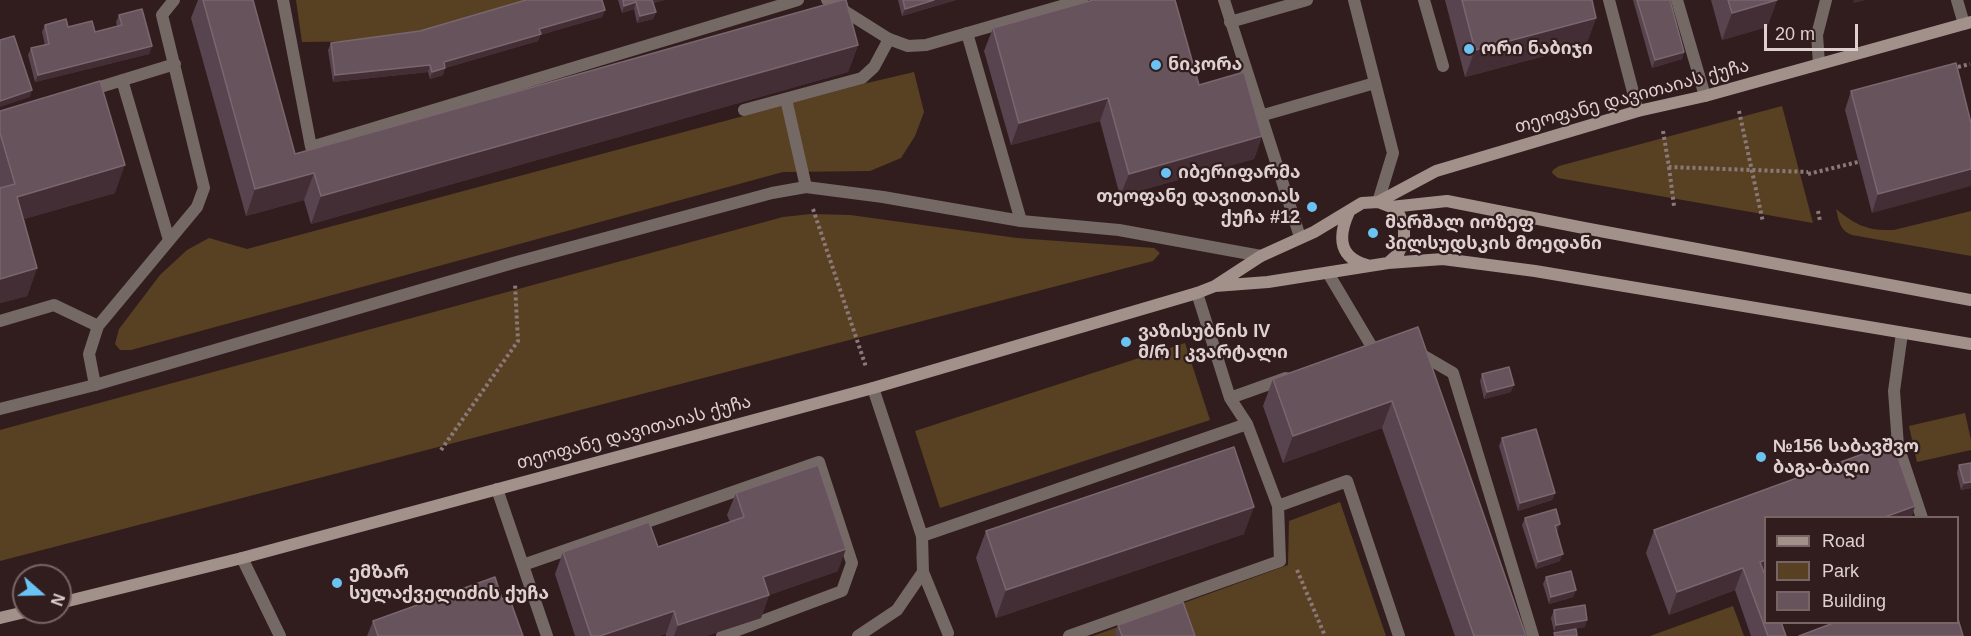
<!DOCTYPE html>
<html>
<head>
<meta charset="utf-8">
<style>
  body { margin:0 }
  #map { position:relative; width:1971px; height:636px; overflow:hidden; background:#321d1e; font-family:Arial,sans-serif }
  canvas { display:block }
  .legend { position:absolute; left:1764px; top:516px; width:195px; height:108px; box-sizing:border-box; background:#321d1e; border:2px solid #776565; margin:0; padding:8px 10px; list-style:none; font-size:18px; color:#dfd0d0 }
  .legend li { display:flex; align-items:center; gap:12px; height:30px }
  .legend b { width:30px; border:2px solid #776565 }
  .north { position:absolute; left:12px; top:564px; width:60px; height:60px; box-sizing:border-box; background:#321d1e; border:2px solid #776565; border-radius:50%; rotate:110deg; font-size:16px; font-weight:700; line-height:24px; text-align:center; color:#dfd0d0 }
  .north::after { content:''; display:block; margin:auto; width:21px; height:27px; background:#6ac3f2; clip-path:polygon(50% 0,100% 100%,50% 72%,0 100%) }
  .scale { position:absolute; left:1764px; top:24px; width:94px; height:27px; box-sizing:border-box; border:3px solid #dfd0d0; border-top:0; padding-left:8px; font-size:18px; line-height:21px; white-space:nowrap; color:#dfd0d0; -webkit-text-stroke:4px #321d1e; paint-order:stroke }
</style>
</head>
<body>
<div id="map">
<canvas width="1971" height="636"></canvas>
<ul class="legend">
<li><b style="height:8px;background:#a2918a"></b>Road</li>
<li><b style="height:16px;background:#584122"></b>Park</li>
<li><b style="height:16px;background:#67535c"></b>Building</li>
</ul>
<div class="north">N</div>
<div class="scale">20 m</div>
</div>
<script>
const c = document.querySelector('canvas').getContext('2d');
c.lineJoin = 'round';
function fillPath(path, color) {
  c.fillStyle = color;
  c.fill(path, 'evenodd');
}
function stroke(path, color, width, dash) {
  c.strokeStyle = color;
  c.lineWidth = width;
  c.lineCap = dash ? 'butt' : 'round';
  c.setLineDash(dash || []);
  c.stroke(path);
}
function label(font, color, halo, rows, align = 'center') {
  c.font = font + ' Arial,"Noto Sans Georgian",sans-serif';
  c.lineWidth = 4.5;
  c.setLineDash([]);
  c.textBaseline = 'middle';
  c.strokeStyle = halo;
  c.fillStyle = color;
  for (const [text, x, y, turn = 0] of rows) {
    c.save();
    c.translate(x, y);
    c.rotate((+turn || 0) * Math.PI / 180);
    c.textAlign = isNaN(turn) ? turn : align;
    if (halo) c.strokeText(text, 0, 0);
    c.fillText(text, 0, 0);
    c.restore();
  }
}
const green = new Path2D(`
  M296,0H528L386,41L302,42Z
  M914,72L924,112L915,136L901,158L870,171L783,172L131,350H120L115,344L119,329L160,275L187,250L209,238L247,249L863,84Z
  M1782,106L1813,223L1558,178L1552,173L1553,170L1559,166Z
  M1836,209C1856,225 1867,231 1894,230L1971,211V256L1852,235C1839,230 1839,220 1836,209Z
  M811,214L850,215L1017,238L1154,248L1160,253L1153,261L0,561V430L783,217Z
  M1185,343L1210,420L940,508L915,431Z
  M1965,413L1971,440V450L1917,462L1909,426Z
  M1340,502L1386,636H1093L1288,565L1289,521Z
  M1733,606L1744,636H1650Z`);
const path = new Path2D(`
  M1958,67L1970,64
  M1739,111L1763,222
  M1663,131L1669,167L1808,172
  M1669,167L1674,206
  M1808,174L1858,162
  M813,209L866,367
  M1818,211L1820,221
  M441,450L518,341L515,284
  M1297,570L1325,636`);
const lane = new Path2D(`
  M283,0L311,147L798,0
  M1424,0L1443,66
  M1609,0L1638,111
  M1677,0L1705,96
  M1957,0L1964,24
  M967,33L1021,221
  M1819,64L1817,35L1826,0
  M122,80L169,240
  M87,91L175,64
  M786,99L806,187
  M744,110L862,78L874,67L889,39
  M1260,116L1375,83
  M1328,273L1372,347
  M1197,293L1230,398L1247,424L1278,506L1347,481L1399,636
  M0,321L54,305L98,326
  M1902,333L1894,391L1898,446L1922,518
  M1417,352L1453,373L1533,636
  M95,385L89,354L98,326L197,207L204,188L162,15L174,0
  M1230,398L1286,378
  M497,489L547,636
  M922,536L1247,424
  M523,565L819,462L852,563L842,591L722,636
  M923,572L948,633
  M858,636L897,610L923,572L922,536L873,388
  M1069,636L1280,561L1278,506`);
const street = new Path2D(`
  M827,0L889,39L908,46L926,45L1082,0
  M1224,0L1300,237
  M1354,0L1393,153L1378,202
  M1230,22L1307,0
  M0,409L95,385L513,263L772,193L806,187L883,197L1021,221L1119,230L1261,256
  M242,558L280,636`);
const secondary = new Path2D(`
  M1378,202L1436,171L1638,111L1705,96L1971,22
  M1391,207L1447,201L1584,228L1971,300
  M1349,212C1337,238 1339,259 1370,266
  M1388,263L1443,259L1535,271L1971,344
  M60,603L242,558L873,388L1197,293L1215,286L1261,256L1314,232L1362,203L1378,202L1391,207L1400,216L1404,227V241L1398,254L1388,263L1268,282L1215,286
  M0,618L25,612`);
const wall = new Path2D(`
  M198,0H253L295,154L858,45L848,72L311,224L304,200L246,216L191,18Z
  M618,0H664L653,3L656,12L653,19L637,23L634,9L622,13Z
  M898,0H956L902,16Z
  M1445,0H1592L1596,18L1586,45L1465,77Z
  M1633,0H1670L1684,52L1682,59L1652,68Z
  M1711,0H1777L1767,27L1722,40Z
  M602,1L605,10L602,17L540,35L538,41L445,68L443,75L430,79L428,72L333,82L328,50L331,43L420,31Z
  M119,15L152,46L149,54L35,82L28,55L31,48L45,45L42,32L45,25L95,32L117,26L116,22Z
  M993,28L1199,85L1262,136L1254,159L1120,196L1100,121L1011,145L984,51Z
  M1851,91L1971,123L1872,213L1845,110Z
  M0,111L115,193L24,219L37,268L27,296L0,303Z
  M1418,327L1526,636H1455L1382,428L1283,463L1263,406L1273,379Z
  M1482,374L1511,392L1484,399L1480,381Z
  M1502,438L1555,493L1552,500L1518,511L1499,446Z
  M1893,443L1915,506L1911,518H1766V622H1781L1786,636H1751L1735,590L1669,615L1646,553L1654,530Z
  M1959,465L1971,488L1961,490L1957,473Z
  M736,493L838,571L769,595L761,618L706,636H666V634L659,636H575L555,574L563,552L658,547L730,522L727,515Z
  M1525,518L1558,531L1556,532L1560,561L1536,569L1522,525Z
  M986,531L1244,534L996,618L976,558Z
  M1546,577L1576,590L1573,597L1549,604L1543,584Z
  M502,599L523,636H367L373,621Z
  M1554,610L1585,627L1554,632L1551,618Z
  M1118,625L1195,636H1116L1115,632Z`);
const shadedWall = new Path2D(`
  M650,0H664L649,4Z
  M934,0H956L902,16L905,9Z
  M1777,0L1767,27L1722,40L1732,13Z
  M1854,0H1866L1853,3Z
  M636,2L634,9L622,13L624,6Z
  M605,10L602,17L540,35L538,41L445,68L443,75L430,79L432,72L444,62L539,29Z
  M656,12L653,19L637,23L640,16Z
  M1596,18L1586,45L1465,77L1475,50Z
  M858,45L848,72L311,224L321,196Z
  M152,46L149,54L35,82L38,75Z
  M1684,52L1682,59L1652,68L1655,60Z
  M430,65L428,72L333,82L335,75Z
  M32,90L30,97L0,107V101Z
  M1108,98L1100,121L1011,145L1019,123Z
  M1262,136L1254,159L1120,196L1129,174Z
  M125,165L115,193L7,224L17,197Z
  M1971,169V186L1872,213L1878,194Z
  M314,173L304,200L246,216L255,189Z
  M37,268L27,296L0,303V279Z
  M1514,385L1511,392L1484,399L1487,392Z
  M1392,401L1382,428L1283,463L1293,436Z
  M1971,482V488L1961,490L1964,483Z
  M1555,493L1552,500L1518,511L1520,503Z
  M1915,506L1911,518H1882Z
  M1254,507L1244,534L996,618L1006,590Z
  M1560,524L1558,531L1552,533L1555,526Z
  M846,549L838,571L769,595L761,618L706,636H674L678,625L763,577Z
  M1563,554L1560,561L1536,569L1538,562Z
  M1766,560V579L1760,562Z
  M1743,568L1735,590L1669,615L1677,592Z
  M1576,590L1573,597L1549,604L1551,597Z
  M674,611L666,634L659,636H600Z
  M1587,620L1585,627L1554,632L1556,625Z`);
const building = new Path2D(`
  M203,0H253L295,154L842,0H846L858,45L321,196L314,173L255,189Z
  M526,0H602L605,10L539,29L541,34L444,62L445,68L432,72L430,65L335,75L331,43L420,31Z
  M623,0H652L656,12L640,16L636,2L624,6Z
  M903,0H934L905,9Z
  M1093,0H1175L1199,85L1244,72L1262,136L1129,174L1108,98L1019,123L993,28Z
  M1462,0H1592L1596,18L1475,50Z
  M1637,0H1670L1684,52L1655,60Z
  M1728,0H1777L1732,13Z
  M142,9L152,46L38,75L31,48L49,44L45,25L66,19L68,27L92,21L95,32L122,25L119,15Z
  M14,36L32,90L0,101V40Z
  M1956,63L1971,123V169L1878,194L1851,91Z
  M100,81L125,165L17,197L37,268L0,279V188L15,184L0,133V111Z
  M1418,327L1526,636H1474L1392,401L1293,436L1273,379Z
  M1509,367L1514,385L1487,392L1482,374Z
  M1536,429L1555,493L1520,503L1502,438Z
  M1893,443L1915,506L1882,518H1766V560L1760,562L1766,578V622H1781L1786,636H1768L1743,568L1677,592L1654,530Z
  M1234,447L1254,507L1006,590L986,531Z
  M1971,463V482L1964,483L1959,465Z
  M818,465L846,549L763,577L769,595L678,625L674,611L600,636H591L563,552L649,522L658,547L744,517L736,493Z
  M1556,509L1560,524L1555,526L1563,554L1538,562L1525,518Z
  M1571,571L1576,590L1551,597L1546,577Z
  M495,577L502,599L509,597L523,636H378L373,621Z
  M1183,602L1195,636H1122L1118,625Z
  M1585,605L1587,620L1556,625L1554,610Z
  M1958,619L1963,636H1799L1836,622H1958Z
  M1576,629L1577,636H1555L1554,633Z`);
const markers = [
  [1469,49,6,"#6ac3f2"],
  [1156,65,6,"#6ac3f2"],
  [1166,173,6,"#6ac3f2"],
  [1312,207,6,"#6ac3f2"],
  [1373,233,6,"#6ac3f2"],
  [1126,342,6,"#6ac3f2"],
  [1761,457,6,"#6ac3f2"],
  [337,583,6,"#6ac3f2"]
];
const poiNames = [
  ["ორი ნაბიჯი",1481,49],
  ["ნიკორა",1168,65],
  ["იბერიფარმა",1178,173],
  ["თეოფანე დავითაიას",1300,197,"right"],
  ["ქუჩა #12",1300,218,"right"],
  ["მარშალ იოზეფ",1385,223],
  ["პილსუდსკის მოედანი",1385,244],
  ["ვაზისუბნის IV",1138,332],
  ["მ/რ I კვარტალი",1138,353],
  ["№156 საბავშვო",1773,447],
  ["ბაგა-ბაღი",1773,468],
  ["ემზარ",349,573],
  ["სულაქველიძის ქუჩა",349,594]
];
const streetNames = [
  ["თეოფანე დავითაიას ქუჩა",1632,97,-15],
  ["თეოფანე დავითაიას ქუჩა",634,433,-15]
];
fillPath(green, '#584122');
stroke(path, '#8b7979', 4, [3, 3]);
stroke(lane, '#746965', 12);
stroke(street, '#746965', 12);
stroke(secondary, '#a2918a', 12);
fillPath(wall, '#58444e');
fillPath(shadedWall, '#432e35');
fillPath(building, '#67535c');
stroke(building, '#7a666e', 1.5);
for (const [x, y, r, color] of markers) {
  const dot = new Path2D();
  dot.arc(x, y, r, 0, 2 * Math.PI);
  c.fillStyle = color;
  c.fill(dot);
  stroke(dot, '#321d1e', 2);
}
label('bold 18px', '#dfd0d0', '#321d1e', poiNames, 'left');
label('18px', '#dfd0d0', '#321d1e', streetNames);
</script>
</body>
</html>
